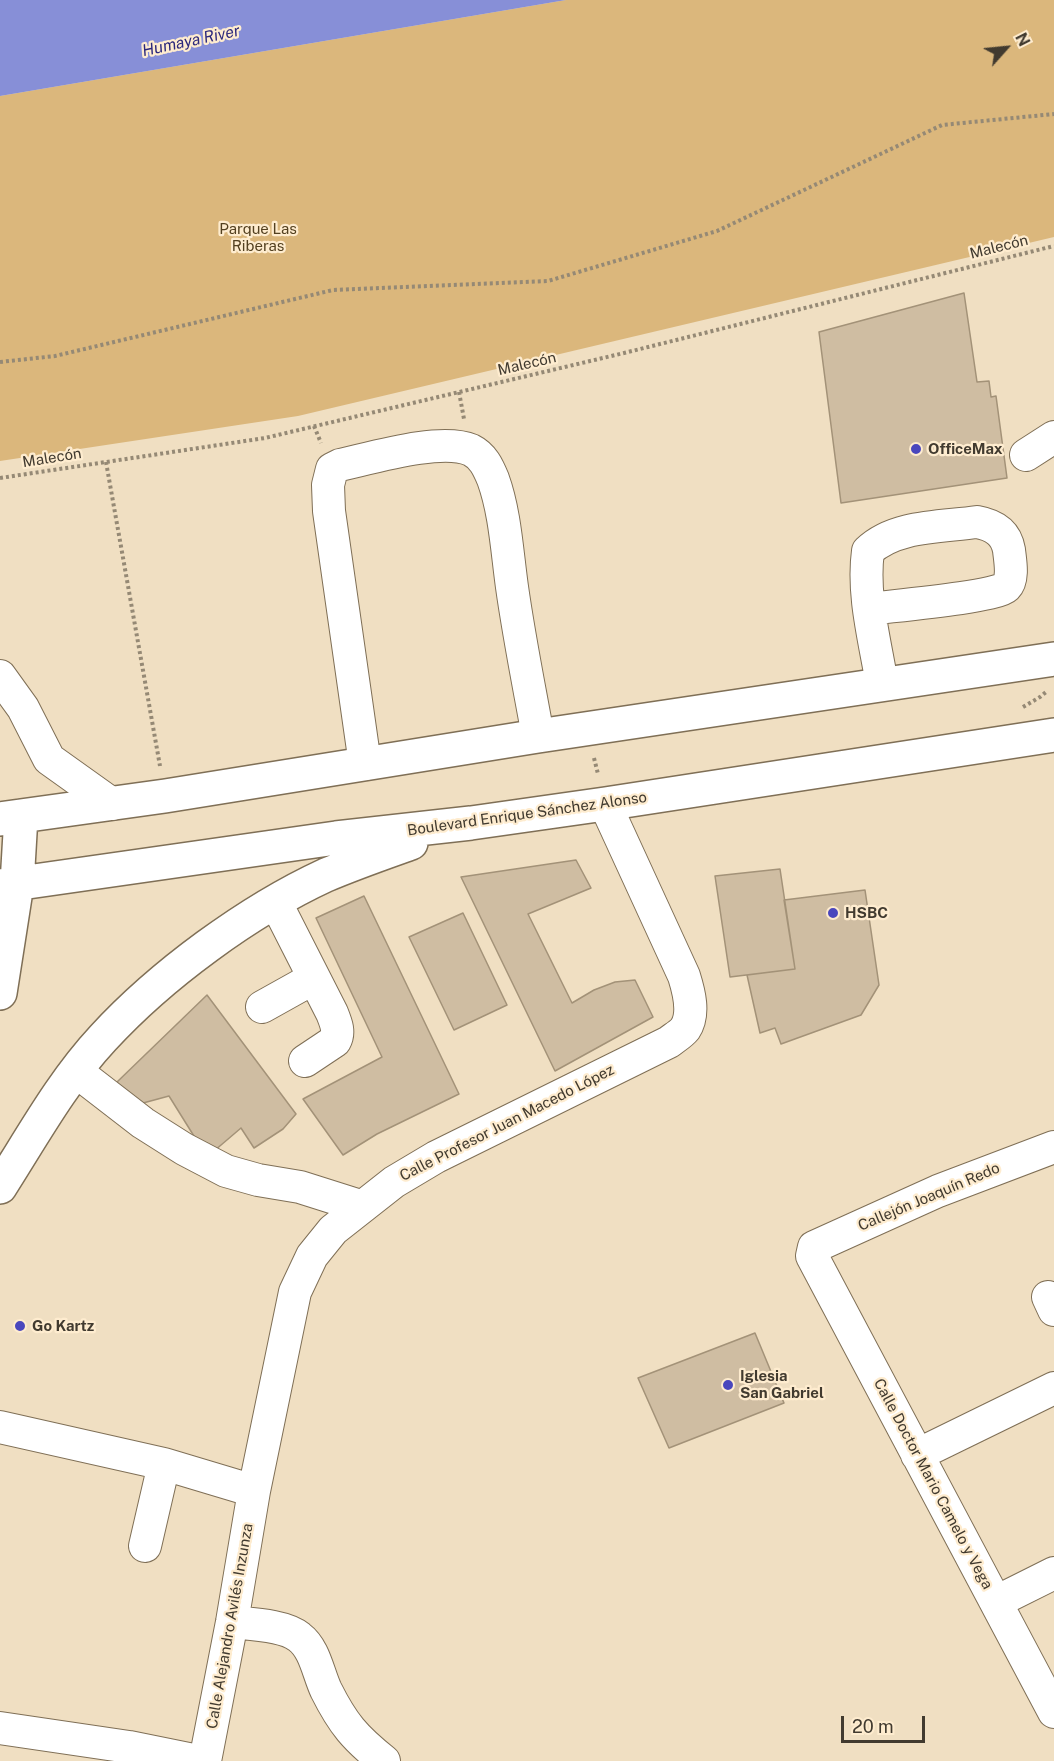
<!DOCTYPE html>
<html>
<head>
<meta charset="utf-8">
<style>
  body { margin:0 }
  #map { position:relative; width:1054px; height:1761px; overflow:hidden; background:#f0dfc2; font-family:"Public Sans",sans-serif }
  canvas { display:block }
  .north { position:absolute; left:976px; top:18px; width:60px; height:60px; -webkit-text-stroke:4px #feeccf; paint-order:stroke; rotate:63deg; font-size:16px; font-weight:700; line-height:24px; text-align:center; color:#413a2f }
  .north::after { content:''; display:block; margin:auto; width:21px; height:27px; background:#413a2f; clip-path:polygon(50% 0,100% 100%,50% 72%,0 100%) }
  .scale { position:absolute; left:841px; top:1716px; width:84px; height:27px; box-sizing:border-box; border:3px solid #413a2f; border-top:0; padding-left:8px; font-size:18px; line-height:21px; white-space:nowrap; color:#413a2f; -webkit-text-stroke:4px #feeccf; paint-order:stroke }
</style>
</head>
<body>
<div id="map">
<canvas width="1054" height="1761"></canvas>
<div class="north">N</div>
<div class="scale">20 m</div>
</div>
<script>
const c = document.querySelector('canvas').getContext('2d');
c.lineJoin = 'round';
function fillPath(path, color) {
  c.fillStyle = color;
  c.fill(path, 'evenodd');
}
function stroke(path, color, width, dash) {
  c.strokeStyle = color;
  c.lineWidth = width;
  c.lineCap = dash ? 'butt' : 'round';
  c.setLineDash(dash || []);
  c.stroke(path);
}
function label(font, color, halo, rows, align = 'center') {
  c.font = font + ' "Public Sans",sans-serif';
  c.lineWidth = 4.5;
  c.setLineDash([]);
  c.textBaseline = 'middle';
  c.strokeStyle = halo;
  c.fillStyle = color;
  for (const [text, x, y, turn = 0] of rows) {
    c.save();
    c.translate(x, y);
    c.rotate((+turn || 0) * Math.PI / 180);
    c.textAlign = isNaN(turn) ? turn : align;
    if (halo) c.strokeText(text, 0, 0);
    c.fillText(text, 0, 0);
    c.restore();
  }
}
const green = new Path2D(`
  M566,0H1054V237L298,416L0,461V96Z`);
const water = new Path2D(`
  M0,0H566L0,96Z`);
const building = new Path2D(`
  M964,293L977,382L989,381L991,397L996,396L1007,478L841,503L819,332Z
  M576,860L591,888L528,914L572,1003L594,990L615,982L635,980L653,1017L555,1071L461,877Z
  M780,869L795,969L730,977L715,876Z
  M865,890L879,985L861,1015L781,1044L775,1028L760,1033L747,975L795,969L784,900Z
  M364,896L459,1094L377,1134L343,1155L303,1099L382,1057L316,918Z
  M463,913L507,1005L454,1030L409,937Z
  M207,995L296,1114L283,1129L254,1148L241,1128L207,1157L169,1096L132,1106L117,1082Z
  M755,1333L784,1403L669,1448L638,1378Z`);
const path = new Path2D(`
  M0,362L55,356L333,290L548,281L717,231L942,125L1054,114
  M459,392L464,419
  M314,426L321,443
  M106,462L160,766
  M0,478L265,438L624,353L1054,246
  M1023,707L1040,697L1046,692
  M594,758L598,774`);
const minor = new Path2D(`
  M1026,455L1054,437
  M869,609C891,606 996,597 1006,587C1014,579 1010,560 1009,550C1006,533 994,525 977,522C942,527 895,525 868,551C862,595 875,641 882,684
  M0,676L23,708L49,759L112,804
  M365,764L329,511L328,485L332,469L340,465C372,458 441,437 471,450C483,456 488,467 493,479C505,512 507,551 512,587C519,637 529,686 538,736
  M276,903L332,1013C336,1023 340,1032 335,1041L305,1061
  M262,1007L314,978
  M77,1072L143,1123L184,1149L226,1171L258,1180L300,1187L360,1206
  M1054,1147L938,1191L814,1247L812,1256L1054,1712
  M1048,1297L1054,1310
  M0,1427L164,1464L254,1491
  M917,1455L1054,1388
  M145,1546L164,1464
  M996,1602L1054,1573
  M232,1622C250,1624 285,1625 299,1637C315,1649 318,1673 326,1690C343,1724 355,1738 384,1761
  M0,1728L129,1747L198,1761
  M205,1761L232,1622L254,1491L295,1292L312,1256L333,1230L394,1182L436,1157L669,1042C674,1038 681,1034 685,1029C695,1014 689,992 684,976L605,804`);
const major = new Path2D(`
  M0,819L165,796L538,736L1054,659
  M0,886L336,838L471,823L605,804L1054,735
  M0,993L17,884L21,816
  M0,1187C32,1137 62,1082 103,1038C161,975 248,911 326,875C354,863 383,853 411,843`);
const markers = [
  [916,449,6,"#4a47bd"],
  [833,913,6,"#4a47bd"],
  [20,1326,6,"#4a47bd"],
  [728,1385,6,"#4a47bd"]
];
const parkNames = [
  ["Parque Las",258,229],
  ["Riberas",258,246]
];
const streetNames = [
  ["Malecón",999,247,-14],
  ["Malecón",527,364,-13],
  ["Malecón",52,458,-9],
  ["Boulevard Enrique Sánchez Alonso",527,814,-8],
  ["Calle Profesor Juan Macedo López",507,1123,-27],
  ["Callejón Joaquín Redo",929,1197,-23],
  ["Calle Doctor Mario Camelo y Vega",933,1484,62],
  ["Calle Alejandro Avilés Inzunza",230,1626,-80]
];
const poiNames = [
  ["OfficeMax",928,449],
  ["HSBC",845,913],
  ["Go Kartz",32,1326],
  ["Iglesia",740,1376],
  ["San Gabriel",740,1393]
];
const waterNames = [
  ["Humaya River",191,41,-12]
];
fillPath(green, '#dbb77c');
fillPath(water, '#878fd7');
fillPath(building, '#cfbda2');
stroke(building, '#a39278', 1.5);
stroke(minor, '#7f6f56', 34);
stroke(major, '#7f6f56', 36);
stroke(path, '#958975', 4, [3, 3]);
stroke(minor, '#fff', 32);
stroke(major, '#fff', 33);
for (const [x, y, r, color] of markers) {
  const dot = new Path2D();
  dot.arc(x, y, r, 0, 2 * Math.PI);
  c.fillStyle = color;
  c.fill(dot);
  stroke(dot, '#feeccf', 2);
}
label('15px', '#534020', '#feeccf', parkNames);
label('15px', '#413a2f', '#feeccf', streetNames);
label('bold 15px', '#413a2f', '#feeccf', poiNames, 'left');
label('italic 16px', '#2c287c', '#feeccf', waterNames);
</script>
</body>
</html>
